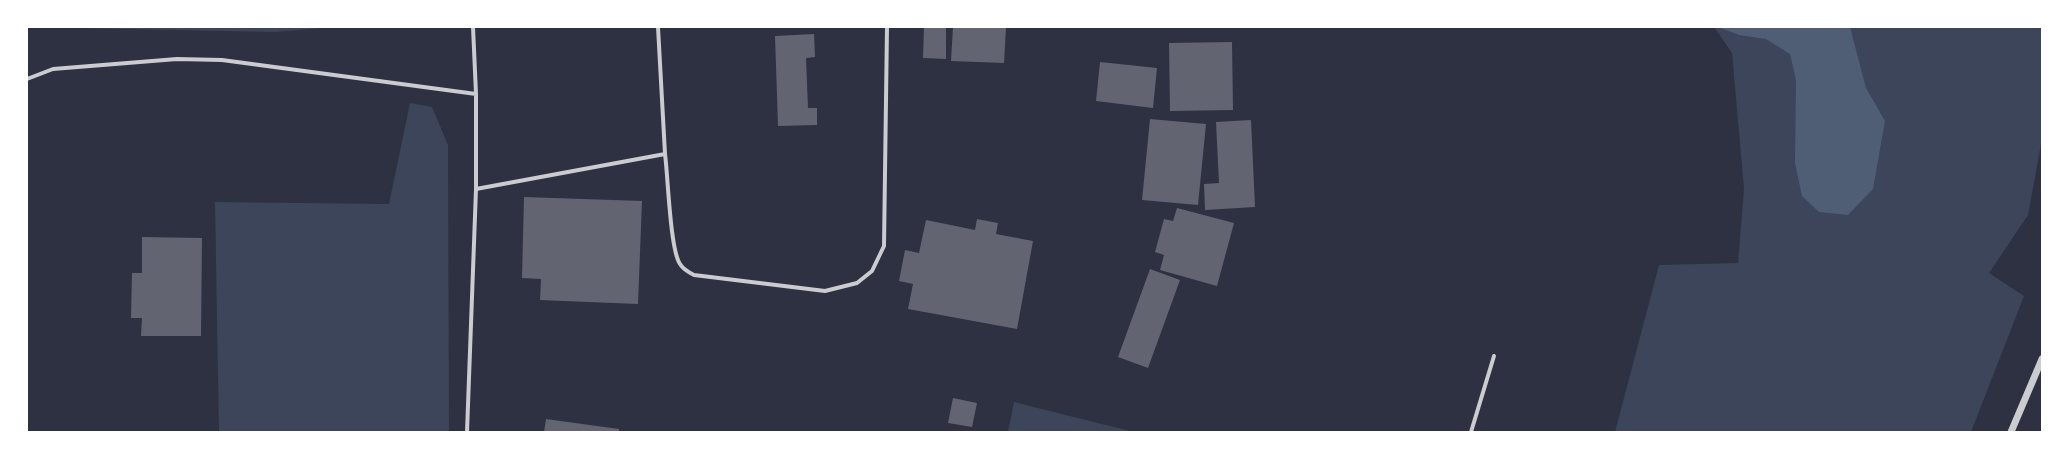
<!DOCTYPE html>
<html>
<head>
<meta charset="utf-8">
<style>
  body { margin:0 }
  #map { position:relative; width:2069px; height:459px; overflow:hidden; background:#2d3142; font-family:Mulish,sans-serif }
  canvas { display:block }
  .frame { position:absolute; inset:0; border:28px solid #fff; pointer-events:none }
</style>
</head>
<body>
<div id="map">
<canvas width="2069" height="459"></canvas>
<div class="frame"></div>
</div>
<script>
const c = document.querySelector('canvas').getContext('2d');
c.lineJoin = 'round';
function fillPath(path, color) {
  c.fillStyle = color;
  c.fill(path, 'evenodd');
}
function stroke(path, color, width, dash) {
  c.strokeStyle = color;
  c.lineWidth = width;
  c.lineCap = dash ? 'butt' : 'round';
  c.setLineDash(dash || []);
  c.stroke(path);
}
const green = new Path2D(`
  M29,27H333L276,32Z
  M1714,27H2042V139L2028,215L1989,273L2024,296L1971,432H1615L1659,265L1738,263L1744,189L1732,53Z
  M410,103L432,107L448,145L449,432H219L215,202L389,204Z
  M1014,402L1134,432H1008Z`);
const water = new Path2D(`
  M1718,27H1850L1866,88L1885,121L1873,189L1848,215L1819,212L1802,196L1795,163L1796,80L1790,54L1766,39L1739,35Z`);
const building = new Path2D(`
  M924,27H946V59L923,58Z
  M953,27H1006L1004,63L951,61Z
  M814,34L815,57L806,58L808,108H817V125L778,126L775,36Z
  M1232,42L1233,110L1170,111L1169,43Z
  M1100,62L1157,68L1153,108L1096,101Z
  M1150,119L1206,124L1198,205L1142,200Z
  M1251,120L1255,207L1205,210L1204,184L1219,183L1216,122Z
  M524,197L642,201L638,304L540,300L541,279L522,278Z
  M1177,208L1234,223L1217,286L1160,270L1164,255L1155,252L1164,219L1173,221Z
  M977,219L998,223L996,234L1033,241L1017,329L908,309L913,284L899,281L905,250L919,253L926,220L975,230Z
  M142,237L202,238L201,336H141L142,318H131L132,273H142Z
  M1150,269L1180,280L1148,368L1118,357Z
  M953,398L977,403L972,427L948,423Z
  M546,419L619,429V432H544Z`);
const minor = new Path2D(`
  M658,27L665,154
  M27,79L53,69L177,59L222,60L476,94
  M476,189L665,154C668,176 670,249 680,264C683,269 688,272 694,275L825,291L857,283L872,271L884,246L887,27
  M467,432L476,189V94L473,27
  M1471,432L1494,356`);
const tertiary = new Path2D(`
  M2011,432L2042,359`);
fillPath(green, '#3c4559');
fillPath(water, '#4f5d75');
fillPath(building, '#626471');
stroke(minor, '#caccd0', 4);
stroke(tertiary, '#caccd0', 7);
</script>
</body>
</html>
